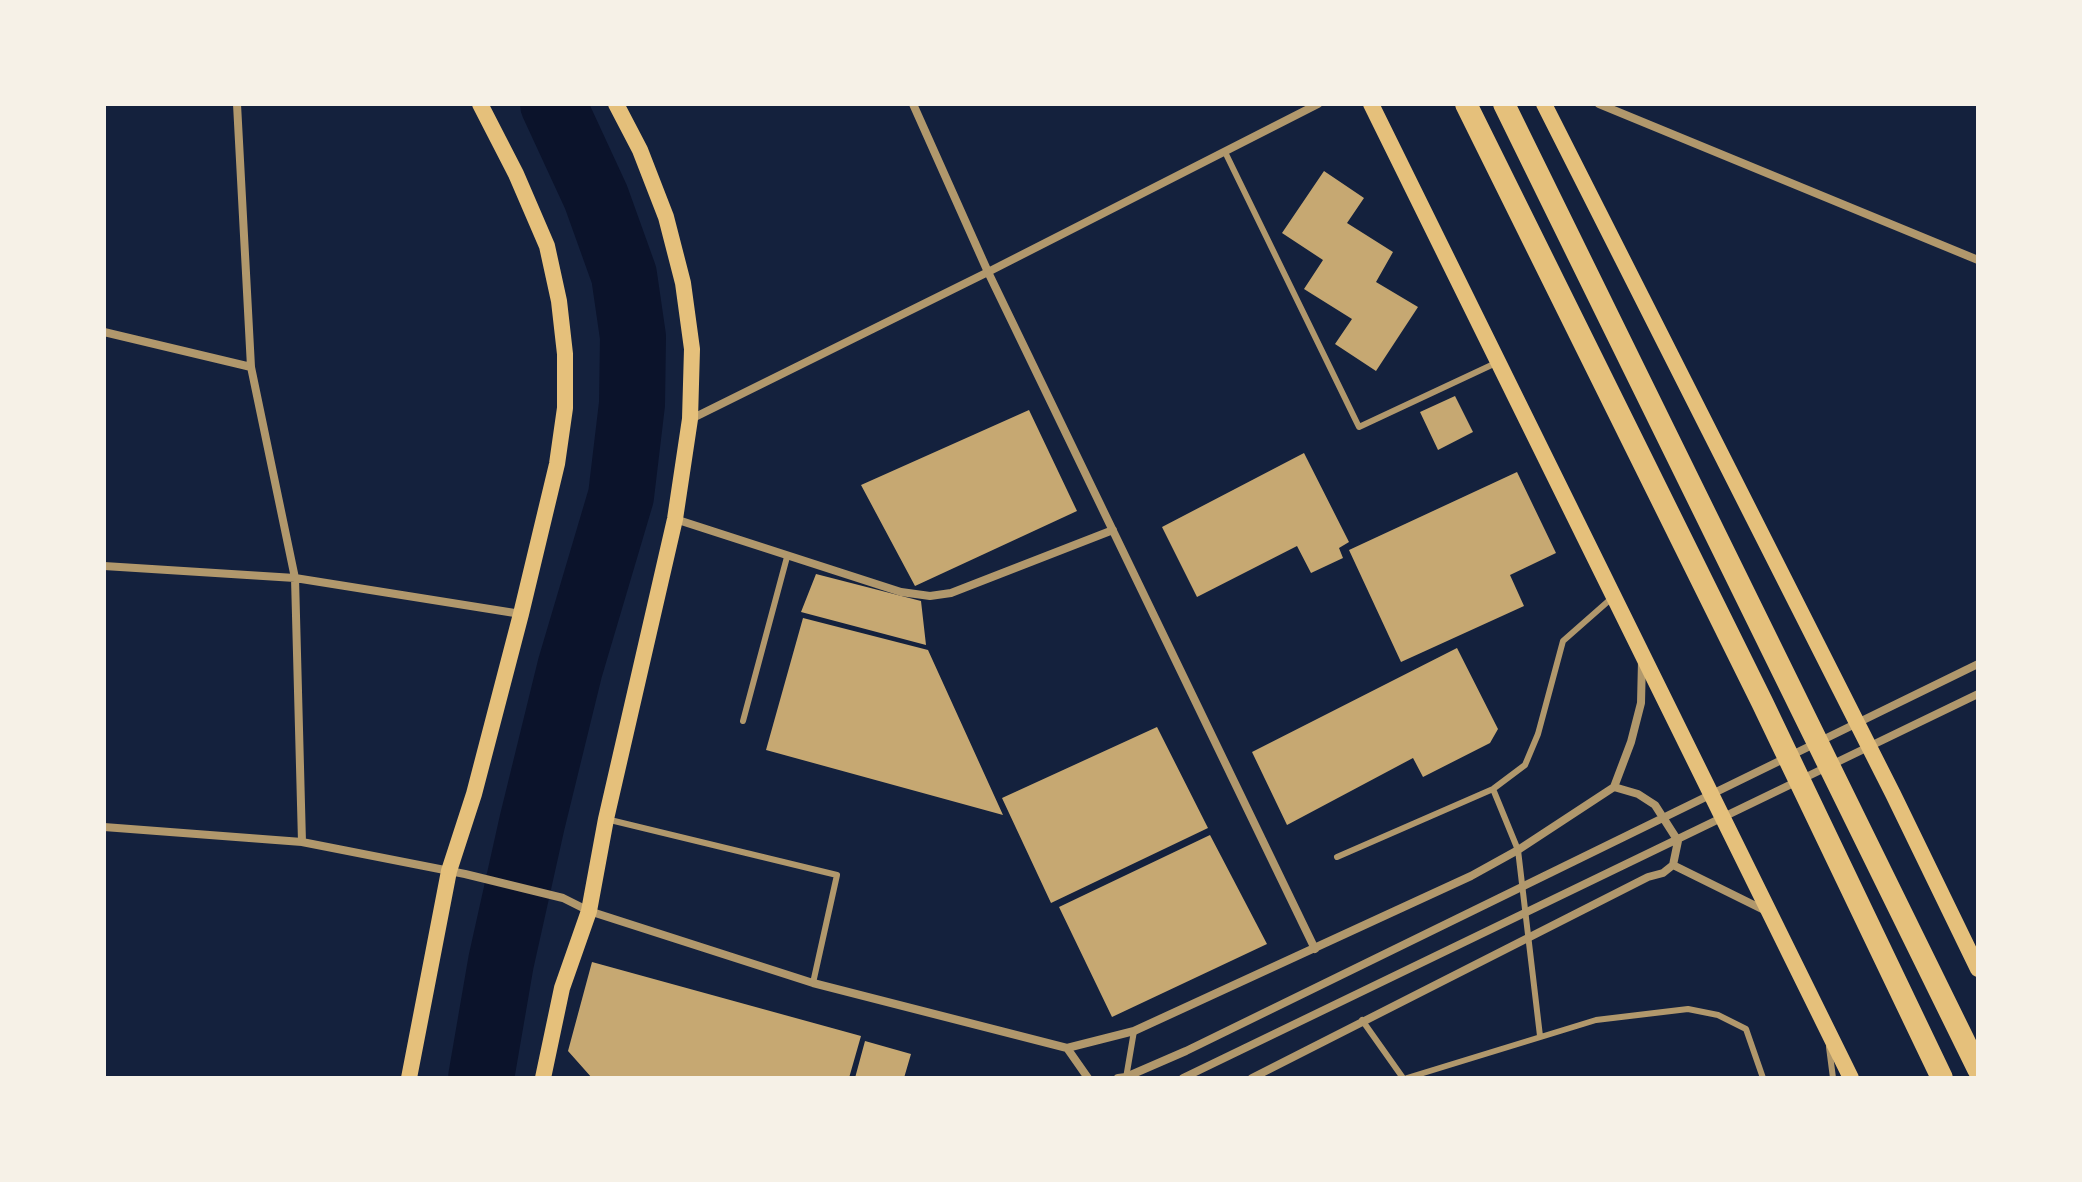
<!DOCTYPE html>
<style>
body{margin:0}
#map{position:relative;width:2082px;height:1182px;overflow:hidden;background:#14213d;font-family:"DejaVu Sans",sans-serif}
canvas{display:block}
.frame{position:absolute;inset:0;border:106px solid #f6f1e7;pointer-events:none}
</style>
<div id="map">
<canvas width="2082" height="1182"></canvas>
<div class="frame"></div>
</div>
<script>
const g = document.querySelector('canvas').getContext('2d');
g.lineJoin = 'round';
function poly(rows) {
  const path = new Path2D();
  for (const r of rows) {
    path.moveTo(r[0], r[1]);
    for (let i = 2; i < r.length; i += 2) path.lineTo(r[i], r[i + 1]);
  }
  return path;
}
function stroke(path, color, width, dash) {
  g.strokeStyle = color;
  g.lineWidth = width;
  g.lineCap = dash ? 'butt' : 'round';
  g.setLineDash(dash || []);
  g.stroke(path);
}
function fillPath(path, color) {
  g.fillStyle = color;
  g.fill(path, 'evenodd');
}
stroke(poly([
 [481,1078,501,962,532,823,570,668,621,496,632,404,633,337,624,275,596,197,553,104]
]), '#0b132b', 66);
fillPath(poly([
 [1324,171,1364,198,1347,223,1393,252,1376,282,1418,307,1376,371,1335,344,1352,319,1304,289,1323,260,1282,233],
 [1455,396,1473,432,1438,450,1420,412],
 [1029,410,1077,511,915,586,861,485],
 [1304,453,1349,542,1339,548,1343,558,1311,573,1297,546,1197,597,1162,527],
 [1517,472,1556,553,1510,575,1524,606,1401,662,1349,550],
 [816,574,921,601,926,645,801,612],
 [803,618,928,650,1003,815,766,750],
 [1457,648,1498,729,1490,743,1423,777,1413,758,1287,825,1252,752],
 [1157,727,1208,828,1051,903,1002,798],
 [1210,835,1267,944,1112,1017,1059,907],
 [592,962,861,1036,849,1078,592,1078,568,1051],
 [865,1041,911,1054,904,1078,855,1078]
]), '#c6a872');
stroke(poly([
 [1225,152,1359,427,1498,362],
 [743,721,787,557],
 [1493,789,1518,850,1540,1036],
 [606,819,837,875,813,983],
 [1337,857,1493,789,1525,765,1538,734,1563,641,1613,597],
 [1362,1020,1403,1078],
 [1829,1047,1833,1078],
 [1126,1078,1134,1031],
 [1407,1078,1596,1020,1688,1009,1718,1015,1746,1029,1763,1078]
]), '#b1986c', 6);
stroke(poly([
 [237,104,251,367,295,578,302,842],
 [913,104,988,272,1315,949],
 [1599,104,1978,260],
 [104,332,251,367],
 [691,419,988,272,1318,104],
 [675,519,901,592,930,596,951,593,1113,530],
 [104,566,295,578,521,614],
 [1614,787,1638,794,1655,805,1678,841,1673,865],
 [104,827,302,842,465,874,563,898,589,911,813,983,1067,1048,1134,1031,1471,876,1518,850,1614,787,1631,742,1641,703,1642,661],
 [1067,1048,1088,1078],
 [1118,1078,1126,1077,1186,1051,1978,664],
 [1183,1078,1978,694],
 [1252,1078,1648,877,1663,873,1673,865,1764,910]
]), '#b1986c', 8);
stroke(poly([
 [1371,104,1851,1078],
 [1544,104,1893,794,1978,969],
 [409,1078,449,871,474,794,521,614,557,464,565,408,565,354,559,301,547,246,516,174,480,104],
 [543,1078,562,988,589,911,606,819,675,519,690,419,692,349,683,283,666,217,640,150,616,104]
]), '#e5c07b', 16);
stroke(poly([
 [1466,104,1762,702,1942,1078],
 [1504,104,1978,1069]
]), '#e5c07b', 22);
</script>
